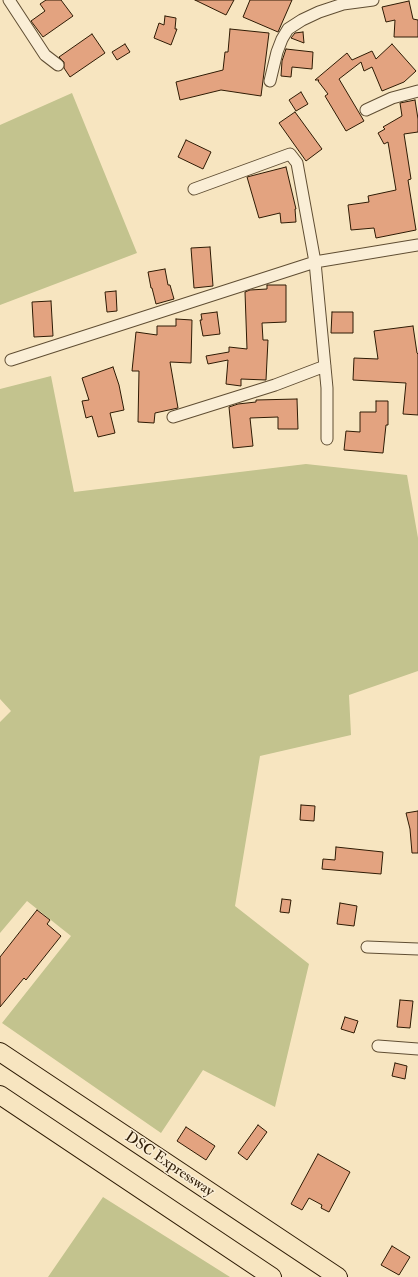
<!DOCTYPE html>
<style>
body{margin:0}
canvas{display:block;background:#f7e5c0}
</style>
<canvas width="418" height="1277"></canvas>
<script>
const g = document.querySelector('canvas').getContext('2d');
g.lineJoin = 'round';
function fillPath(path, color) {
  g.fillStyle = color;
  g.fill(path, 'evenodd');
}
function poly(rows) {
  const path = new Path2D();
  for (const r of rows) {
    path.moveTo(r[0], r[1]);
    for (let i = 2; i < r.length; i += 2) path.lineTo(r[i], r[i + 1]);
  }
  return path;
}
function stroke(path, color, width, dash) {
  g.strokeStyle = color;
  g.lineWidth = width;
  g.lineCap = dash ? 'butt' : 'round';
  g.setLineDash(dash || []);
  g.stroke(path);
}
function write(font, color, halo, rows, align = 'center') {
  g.font = font + ' "IM FELL Double Pica",serif';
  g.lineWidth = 3;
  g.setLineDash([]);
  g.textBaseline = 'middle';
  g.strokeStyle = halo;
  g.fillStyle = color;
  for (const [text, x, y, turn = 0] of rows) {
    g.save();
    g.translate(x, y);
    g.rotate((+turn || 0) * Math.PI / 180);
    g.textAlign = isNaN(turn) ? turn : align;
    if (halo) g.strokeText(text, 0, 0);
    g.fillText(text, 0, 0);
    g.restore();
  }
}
fillPath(poly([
 [72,93,137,253,0,305,0,125],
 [51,376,74,492,306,464,407,475,418,538,418,671,349,695,351,735,260,756,235,906,309,964,275,1107,203,1070,161,1133,2,1023,71,936,27,901,0,933,0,722,11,711,0,699,0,389],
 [103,1197,230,1277,48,1277]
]), '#c3c38e');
const building = poly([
 [46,0,61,0,73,16,43,37,31,21,45,11,40,4,46,0],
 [195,0,234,0,226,15,195,0],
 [250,0,292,0,278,32,243,17,250,0],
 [409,1,413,19,418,20,418,37,394,37,395,20,386,22,382,7,409,1],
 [165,16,176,18,175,29,177,29,171,45,154,38,159,23,164,25,165,16],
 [230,29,269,33,261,96,221,90,180,100,176,82,223,70,225,52,228,52,230,29],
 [303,32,304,43,291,38,295,33,303,32],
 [92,34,105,53,70,77,64,68,64,62,59,57,92,34],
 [125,44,130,52,117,60,112,52,125,44],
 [392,44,416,71,404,82,382,91,372,67,364,71,361,62,339,79,364,121,346,131,325,96,328,94,318,81,319,80,315,80,347,53,352,60,372,51,376,59,392,44],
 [286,49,313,52,312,69,292,67,291,77,281,76,282,61,286,49],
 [301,92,308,104,296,111,289,100,301,92],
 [415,100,418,119,418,132,404,134,411,179,408,180,416,230,376,238,374,228,351,230,348,205,369,202,368,196,396,190,388,142,384,144,378,133,385,129,383,127,402,116,400,103,415,100],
 [295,112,322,149,306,161,279,123,295,112],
 [186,140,211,152,203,169,178,157,186,140],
 [286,167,296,209,295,209,296,222,281,223,280,213,259,218,247,177,286,167],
 [210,247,213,286,194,288,191,248,210,247],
 [165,269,168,285,170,285,174,299,156,304,152,288,151,288,148,272,165,269],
 [267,285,286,285,286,322,262,323,263,340,268,340,266,380,241,379,241,386,226,384,228,360,208,364,206,356,229,352,229,347,247,349,245,292,250,290,267,289,267,285],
 [116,291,117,311,107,312,105,292,116,291],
 [51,301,53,336,34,337,32,302,51,301],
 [217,312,220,334,203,336,200,320,202,320,201,314,217,312],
 [332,312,353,312,353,333,331,333,332,312],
 [176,319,192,320,191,363,170,362,178,408,155,413,154,423,138,422,139,371,132,371,136,332,157,335,157,326,176,326,176,319],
 [413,326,417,353,418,354,418,415,403,414,406,383,353,380,354,358,378,359,374,331,413,326],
 [113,367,119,385,124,410,110,413,115,433,98,437,92,416,86,418,82,401,89,400,82,378,113,367],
 [297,399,298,429,278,429,278,417,250,418,253,446,233,448,229,407,238,404,256,402,256,400,297,399],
 [376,401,388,401,388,425,386,425,383,453,344,450,346,431,360,432,360,412,376,412,376,401],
 [301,805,315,806,314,821,300,820,301,805],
 [418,811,418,853,412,853,410,829,406,813,418,811],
 [336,847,383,852,381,874,322,869,323,859,335,860,336,847],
 [282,899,291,900,289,913,280,912,282,899],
 [340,903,357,906,354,926,337,924,340,903],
 [37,910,50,920,47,924,61,936,26,980,24,978,0,1007,0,957,37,910],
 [400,1000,413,1001,410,1028,397,1027,400,1000],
 [345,1017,358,1021,354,1033,341,1029,345,1017],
 [395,1063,407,1066,405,1079,392,1076,395,1063],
 [258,1125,267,1132,247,1160,238,1153,258,1125],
 [186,1127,215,1146,206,1160,177,1141,186,1127],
 [318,1154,350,1172,329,1212,321,1208,322,1205,309,1198,302,1210,291,1204,318,1154],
 [392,1246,410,1257,399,1275,381,1265,392,1246]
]);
fillPath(building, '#e3a380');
stroke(building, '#2e1b04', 1);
const street = poly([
 [9,0,45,55,58,65],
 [270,81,277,52,282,39,288,29,302,20,319,12,343,4,373,0],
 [366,110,392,98,418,91],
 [194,189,290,154,297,163,315,262,327,388,327,439],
 [11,360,315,262,418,245],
 [173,417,275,385,325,366],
 [367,947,418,949],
 [378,1046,418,1049]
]);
const primary = poly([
 [0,1052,338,1277],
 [0,1095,272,1277]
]);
stroke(street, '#604e33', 13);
stroke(primary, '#2e1b04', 20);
stroke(street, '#faeed6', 11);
stroke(primary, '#f7e5c0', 18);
write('15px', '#2e1b04', '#faeed6', [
 ["DSC Expressway",169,1165,34]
]);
</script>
